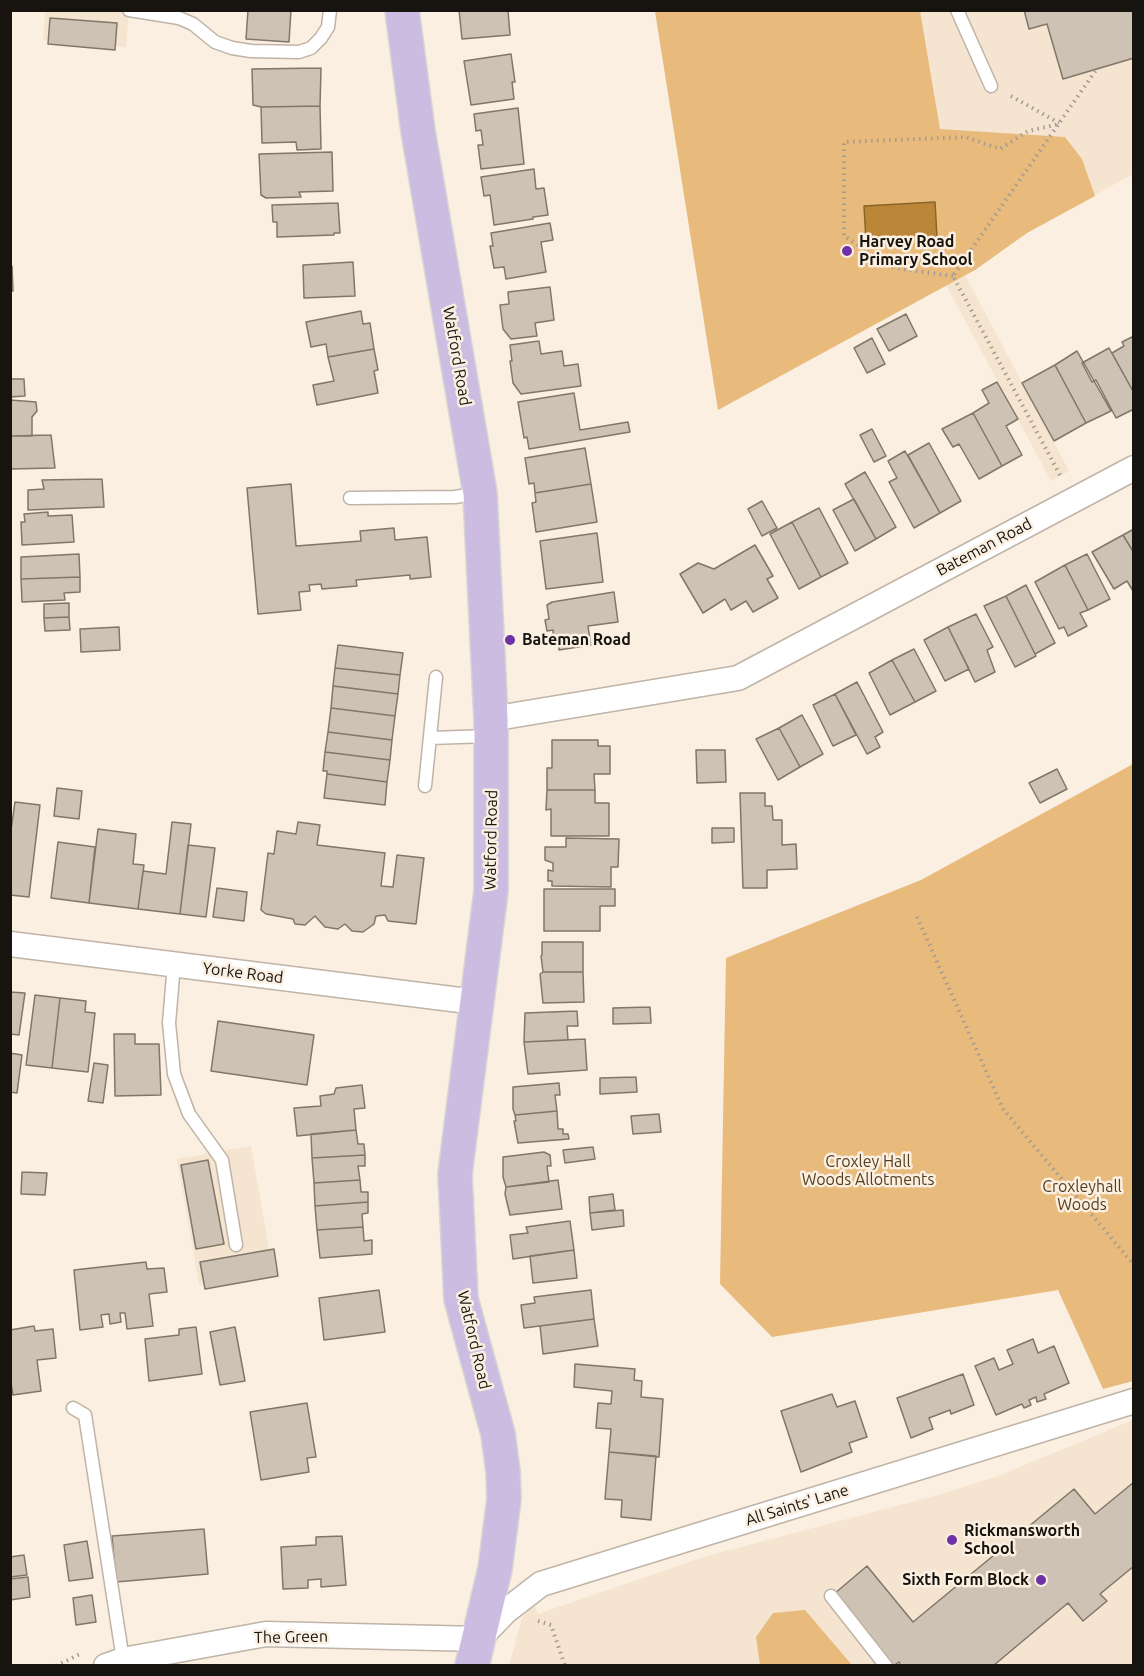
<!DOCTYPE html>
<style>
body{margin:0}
#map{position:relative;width:1144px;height:1676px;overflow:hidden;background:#fbefe1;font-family:Ubuntu,sans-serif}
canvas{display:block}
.frame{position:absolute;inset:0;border:12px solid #17130e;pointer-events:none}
</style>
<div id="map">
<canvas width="1144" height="1676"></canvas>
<div class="frame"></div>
</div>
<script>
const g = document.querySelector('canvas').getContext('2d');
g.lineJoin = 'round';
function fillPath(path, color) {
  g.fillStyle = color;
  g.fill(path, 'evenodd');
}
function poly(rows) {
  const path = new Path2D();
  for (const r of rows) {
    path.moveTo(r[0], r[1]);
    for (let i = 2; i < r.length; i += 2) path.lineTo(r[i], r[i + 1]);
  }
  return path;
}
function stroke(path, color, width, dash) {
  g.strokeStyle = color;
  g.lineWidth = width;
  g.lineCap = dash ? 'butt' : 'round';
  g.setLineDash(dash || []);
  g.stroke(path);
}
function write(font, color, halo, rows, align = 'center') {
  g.font = font + ' Ubuntu,sans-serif';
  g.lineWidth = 5;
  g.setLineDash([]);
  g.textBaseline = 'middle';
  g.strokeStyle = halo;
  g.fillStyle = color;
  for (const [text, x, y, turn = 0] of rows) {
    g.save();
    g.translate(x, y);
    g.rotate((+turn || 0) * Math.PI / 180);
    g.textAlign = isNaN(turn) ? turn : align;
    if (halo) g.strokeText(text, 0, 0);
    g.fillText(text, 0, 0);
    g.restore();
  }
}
fillPath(poly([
 [45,11,129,11,126,47,43,40],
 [655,11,1133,11,1133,174,1027,233,965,275,1069,471,1051,481,946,285,718,410],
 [251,1146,273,1272,199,1285,177,1159],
 [1133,1420,1133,1665,509,1666,522,1618,532,1607,535,1606,538,1614,707,1556,938,1495,998,1476]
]), '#f5e4d0');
fillPath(poly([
 [655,11,920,11,940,129,1065,137,1082,159,1095,196,1027,233,975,270,718,410],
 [1133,764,1133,1381,1103,1389,1058,1290,772,1337,720,1284,726,958,921,880],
 [805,1610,852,1665,760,1665,756,1637,773,1613]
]), '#e8ba7c');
const water = poly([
 [935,202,937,237,866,241,864,206,935,202]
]);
fillPath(water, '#bb8638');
stroke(water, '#8a642b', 1.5);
const building = poly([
 [248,10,291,10,289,42,246,39,248,10],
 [459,10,508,10,510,35,462,39,459,10],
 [1024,10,1134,10,1134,58,1063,79,1047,24,1029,29,1024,10],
 [50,18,117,23,115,50,48,44,50,18],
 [511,54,515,82,512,82,514,99,471,105,464,61,511,54],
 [321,68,320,106,261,107,253,105,252,69,321,68],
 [320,106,321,149,297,150,296,142,262,143,261,107,320,106],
 [518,108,524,164,481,169,478,145,483,145,481,130,476,131,474,114,518,108],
 [332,152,333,191,299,192,301,197,266,198,261,195,259,154,332,152],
 [534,169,536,189,544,188,548,215,533,217,533,219,494,225,490,195,484,196,481,177,534,169],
 [338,203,340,233,334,233,334,235,277,237,277,222,273,222,272,205,338,203],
 [550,223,553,240,541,242,546,272,506,279,504,267,494,268,490,246,493,246,491,233,550,223],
 [353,262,355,296,304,298,303,265,353,262],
 [10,266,12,266,13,291,10,291,10,266],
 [550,287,554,320,535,323,537,336,511,339,503,329,500,305,509,304,508,292,550,287],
 [361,311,363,324,370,323,374,349,328,357,326,344,311,347,306,322,361,311],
 [906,314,917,336,889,351,877,329,906,314],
 [1134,336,1134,393,1112,353,1124,346,1122,342,1134,336],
 [872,338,885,364,867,373,854,348,872,338],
 [539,341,541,354,562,351,564,366,578,364,581,386,521,394,513,383,510,361,512,361,510,345,539,341],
 [1109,348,1134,393,1134,409,1116,418,1096,380,1092,382,1082,363,1109,348],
 [374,349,378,370,374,371,378,393,317,405,313,385,334,381,328,357,374,349],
 [1077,351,1111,411,1086,423,1055,365,1077,351],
 [1055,365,1086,423,1054,441,1022,383,1055,365],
 [10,379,24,379,25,396,10,397,10,379],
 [997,382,1018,419,1006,426,1022,455,1002,466,973,413,989,403,982,390,997,382],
 [574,393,580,430,628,422,630,432,529,449,527,437,524,438,518,402,574,393],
 [10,400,36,402,37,411,32,417,32,436,10,436,10,400],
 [973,413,1002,466,979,479,959,444,953,447,942,429,973,413],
 [872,429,886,456,874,462,860,435,872,429],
 [51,435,55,468,10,469,10,436,51,435],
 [929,443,961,501,940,513,908,455,929,443],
 [585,448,591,484,535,493,534,483,529,484,525,458,585,448],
 [905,451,940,513,914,528,889,482,897,478,888,461,905,451],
 [865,472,896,527,876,539,845,484,865,472],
 [102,479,104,507,28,510,28,490,44,489,42,480,102,479],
 [291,484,296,546,361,541,360,531,394,528,395,540,427,537,431,577,410,579,410,575,356,580,357,586,322,589,321,584,309,585,310,591,299,592,301,610,258,614,247,488,291,484],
 [591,484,597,522,536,532,532,503,536,502,535,493,591,484],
 [854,499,876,539,855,551,833,510,854,499],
 [762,501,777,528,762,536,748,509,762,501],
 [819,508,848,563,821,577,792,522,819,508],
 [48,512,48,516,72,515,74,542,22,545,21,522,25,522,24,514,48,512],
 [792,522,821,577,799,589,770,534,792,522],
 [1134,529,1134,553,1123,535,1134,529],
 [597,533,603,582,546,589,540,541,597,533],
 [1123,535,1134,553,1133,591,1127,581,1114,589,1092,552,1123,535],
 [755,545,773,576,767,579,778,598,753,612,746,601,731,610,725,599,703,613,680,574,698,563,714,569,755,545],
 [79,554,80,577,21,579,21,557,79,554],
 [1087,554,1110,599,1088,610,1065,565,1087,554],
 [1065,565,1088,610,1080,613,1087,626,1068,636,1064,627,1059,629,1035,582,1065,565],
 [80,577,80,592,64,593,65,600,22,602,21,579,80,577],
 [1026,585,1055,643,1035,654,1006,596,1026,585],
 [614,592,618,622,588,626,591,645,559,650,559,645,554,646,553,630,547,631,545,620,549,619,547,605,552,602,614,592],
 [1006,596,1036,656,1015,667,984,606,1006,596],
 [69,603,69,617,44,618,44,604,69,603],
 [976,614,993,647,987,650,995,672,975,682,948,627,976,614],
 [69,617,70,630,45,631,44,618,69,617],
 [119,627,120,650,81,652,80,629,119,627],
 [948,627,969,669,945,681,924,640,948,627],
 [338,645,403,653,400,675,335,668,338,645],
 [914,649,936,691,915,702,892,660,914,649],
 [892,660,915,702,890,715,869,673,892,660],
 [335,668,400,675,398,694,333,686,335,668],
 [857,682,883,732,875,737,880,747,867,754,835,694,857,682],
 [333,686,398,694,395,716,331,708,333,686],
 [835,694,856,735,833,746,813,705,835,694],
 [331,708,395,716,392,740,328,732,331,708],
 [802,715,823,754,800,767,779,728,802,715],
 [779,728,800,767,778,780,756,739,779,728],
 [328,732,392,740,390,760,325,752,328,732],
 [552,740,598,740,598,746,610,746,610,774,594,774,595,790,547,790,547,768,552,768,552,740],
 [696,750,725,750,726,782,697,783,696,750],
 [325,752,390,760,387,782,327,774,327,771,323,771,325,752],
 [1057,769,1067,789,1040,803,1029,783,1057,769],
 [327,774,387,782,385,805,324,798,327,774],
 [57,788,82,791,79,819,54,816,57,788],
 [547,790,595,790,595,803,609,803,609,836,551,836,551,809,546,810,547,790],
 [740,793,765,793,765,806,772,806,773,820,782,820,782,845,796,844,797,869,767,870,767,888,743,888,740,793],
 [15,802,40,805,29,897,10,895,10,837,15,802],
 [172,822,191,824,180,914,138,909,143,871,166,874,172,822],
 [298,822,320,825,317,845,385,853,381,886,393,887,397,855,424,858,416,924,388,921,385,915,376,916,374,924,363,932,352,931,345,924,338,929,325,927,315,916,305,925,295,924,293,919,266,914,261,910,268,853,274,854,277,831,296,834,298,822],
 [712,828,734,828,734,842,712,843,712,828],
 [98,829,136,834,133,864,144,865,138,909,89,903,98,829],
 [566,838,619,839,618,867,611,867,611,887,552,886,552,881,548,881,548,870,553,871,553,863,545,860,545,847,566,847,566,838],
 [58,842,95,847,89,903,51,898,58,842],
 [188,845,215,848,206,917,180,914,188,845],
 [217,888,247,892,244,921,213,917,217,888],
 [544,889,615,889,615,906,600,906,600,931,544,931,544,889],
 [542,942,583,942,583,972,543,972,541,956,542,955,542,942],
 [543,972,583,972,584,1002,543,1003,540,974,543,972],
 [10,992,25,993,19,1035,10,1034,10,992],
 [35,995,60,998,52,1068,26,1065,35,995],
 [60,998,86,1001,85,1012,95,1013,88,1072,52,1068,60,998],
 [650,1007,651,1023,613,1024,613,1008,650,1007],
 [577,1011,578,1026,567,1026,568,1040,524,1042,525,1013,577,1011],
 [218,1021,314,1035,307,1085,211,1071,218,1021],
 [114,1034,135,1034,135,1044,159,1044,161,1095,115,1096,114,1034],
 [585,1039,587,1070,528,1074,524,1042,585,1039],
 [10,1053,22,1055,17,1093,10,1092,10,1053],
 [94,1063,108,1065,103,1103,88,1101,94,1063],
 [636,1077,637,1092,600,1094,600,1078,636,1077],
 [559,1083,560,1095,555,1095,557,1111,515,1115,513,1109,513,1087,559,1083],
 [362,1085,365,1108,354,1109,356,1130,297,1136,294,1108,321,1106,320,1096,334,1094,336,1088,362,1085],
 [557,1111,558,1129,563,1129,563,1134,568,1134,569,1139,518,1143,514,1121,516,1121,515,1115,557,1111],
 [659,1114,661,1132,633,1134,631,1116,659,1114],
 [356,1130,358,1144,364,1144,365,1155,312,1158,311,1134,356,1130],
 [593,1147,595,1159,565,1163,563,1150,593,1147],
 [544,1152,550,1155,551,1166,547,1166,549,1182,506,1187,503,1177,503,1157,544,1152],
 [365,1155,365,1166,358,1166,360,1180,314,1183,312,1158,365,1155],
 [208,1160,224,1244,196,1249,181,1165,208,1160],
 [22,1172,47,1173,45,1195,21,1194,22,1172],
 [360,1180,361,1192,368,1192,368,1202,315,1206,314,1183,360,1180],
 [558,1180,562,1209,510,1215,505,1194,506,1187,558,1180],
 [613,1194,615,1210,590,1213,589,1197,613,1194],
 [368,1202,368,1213,362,1214,363,1227,317,1230,315,1206,368,1202],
 [623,1210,624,1226,592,1230,590,1213,623,1210],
 [570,1221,574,1250,513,1259,510,1235,528,1233,526,1227,570,1221],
 [363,1227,364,1241,372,1240,372,1254,320,1258,317,1230,363,1227],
 [274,1249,278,1276,205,1289,200,1262,274,1249],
 [574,1250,577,1278,533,1283,530,1256,574,1250],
 [146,1262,147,1269,164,1268,167,1292,149,1294,153,1326,127,1329,125,1313,120,1313,121,1322,110,1324,109,1314,101,1315,103,1327,80,1330,74,1270,146,1262],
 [379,1290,385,1332,324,1340,319,1298,379,1290],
 [591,1290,594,1319,524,1328,521,1305,535,1303,534,1297,591,1290],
 [594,1319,598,1346,543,1354,540,1326,594,1319],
 [34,1326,35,1331,53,1329,56,1358,37,1360,41,1391,13,1395,10,1378,10,1330,34,1326],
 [196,1327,202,1374,149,1381,145,1339,179,1335,179,1329,196,1327],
 [235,1327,245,1381,220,1385,210,1332,235,1327],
 [1033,1339,1038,1353,1054,1346,1069,1383,1044,1394,1046,1399,1037,1402,1036,1397,1029,1400,1031,1405,1024,1408,1022,1404,996,1415,975,1366,994,1358,999,1370,1013,1364,1007,1350,1033,1339],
 [575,1364,635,1369,634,1380,642,1381,641,1397,663,1399,659,1457,609,1452,611,1429,596,1428,598,1403,611,1404,612,1391,574,1387,575,1364],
 [963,1374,974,1405,951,1414,950,1410,929,1418,933,1429,911,1438,897,1398,963,1374],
 [832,1394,837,1407,855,1401,867,1437,849,1443,852,1452,801,1472,781,1411,832,1394],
 [307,1403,316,1457,307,1458,309,1472,261,1480,250,1412,307,1403],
 [609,1452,656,1456,651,1520,621,1517,622,1500,605,1499,609,1452],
 [1134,1482,1134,1566,1100,1594,1107,1601,1083,1621,1068,1603,993,1666,901,1666,899,1662,893,1666,834,1594,867,1566,913,1622,1074,1489,1095,1514,1134,1482],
 [204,1529,208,1574,116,1582,112,1536,204,1529],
 [342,1536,346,1585,321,1587,321,1579,308,1580,308,1588,283,1589,281,1547,316,1545,316,1537,342,1536],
 [87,1541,93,1578,69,1581,64,1545,87,1541],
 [24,1555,27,1575,10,1577,10,1557,24,1555],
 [28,1577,30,1597,10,1600,10,1579,28,1577],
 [92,1595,96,1622,76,1625,73,1598,92,1595]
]);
fillPath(building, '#cdc2b4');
stroke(building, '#807669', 1.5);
const lane = poly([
 [129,10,179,18,193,24,215,42,232,48,251,51,299,52,311,48,321,38,328,27,330,10],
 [957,10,991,86],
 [350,498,455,497,479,493],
 [430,738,489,736],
 [425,786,436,677],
 [174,964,169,1023,174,1074,189,1114,222,1160,236,1245],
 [73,1408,85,1415,123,1660],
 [831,1596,886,1666]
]);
const street = poly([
 [491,719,738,678,1134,468],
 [10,944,476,1002],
 [106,1666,123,1660,266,1634,479,1639,506,1611,541,1584,1134,1401]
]);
const primary = poly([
 [402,10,418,131,480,493,491,719,491,891,455,1174,461,1299,498,1434,503,1471,504,1499,495,1569,472,1666]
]);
stroke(lane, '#bfb4a7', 15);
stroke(street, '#bfb4a7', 27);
stroke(primary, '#d5d5d4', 36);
stroke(poly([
 [1011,96,1059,123],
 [953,276,894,268,844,236,844,142,966,137,1000,149,1028,131,1059,124],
 [1060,475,953,276,1096,70],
 [917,917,1003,1109,1134,1265],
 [538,1621,551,1625,565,1666],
 [56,1666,80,1654]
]), '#a49b91', 4, [1.5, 4.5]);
stroke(lane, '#fff', 12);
stroke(street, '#fff', 24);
stroke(primary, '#cdbce1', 33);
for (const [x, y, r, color] of [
 [847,251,6,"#6f31a6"],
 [510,640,6,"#6f31a6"],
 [952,1540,6,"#6f31a6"],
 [1041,1580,6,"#6f31a6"]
]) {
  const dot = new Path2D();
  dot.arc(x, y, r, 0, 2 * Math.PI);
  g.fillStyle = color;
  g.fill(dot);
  stroke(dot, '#fbefe1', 2);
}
write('bold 16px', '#17130e', '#fbefe1', [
 ["Harvey Road",859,242],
 ["Primary School",859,260],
 ["Bateman Road",522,640],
 ["Rickmansworth",964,1531],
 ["School",964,1549],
 ["Sixth Form Block",1029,1580,"right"]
], 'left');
write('16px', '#17130e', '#fbefe1', [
 ["Watford Road",457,356,80],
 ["Bateman Road",984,547,-28],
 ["Watford Road",491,840,-89],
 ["Yorke Road",243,973,7],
 ["Watford Road",474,1340,77],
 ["All Saints' Lane",797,1505,-17],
 ["The Green",291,1637,-1]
]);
write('16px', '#553e1d', '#fbefe1', [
 ["Croxley Hall",868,1162],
 ["Woods Allotments",868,1180],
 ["Croxleyhall",1082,1187],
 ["Woods",1082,1205]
]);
</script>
